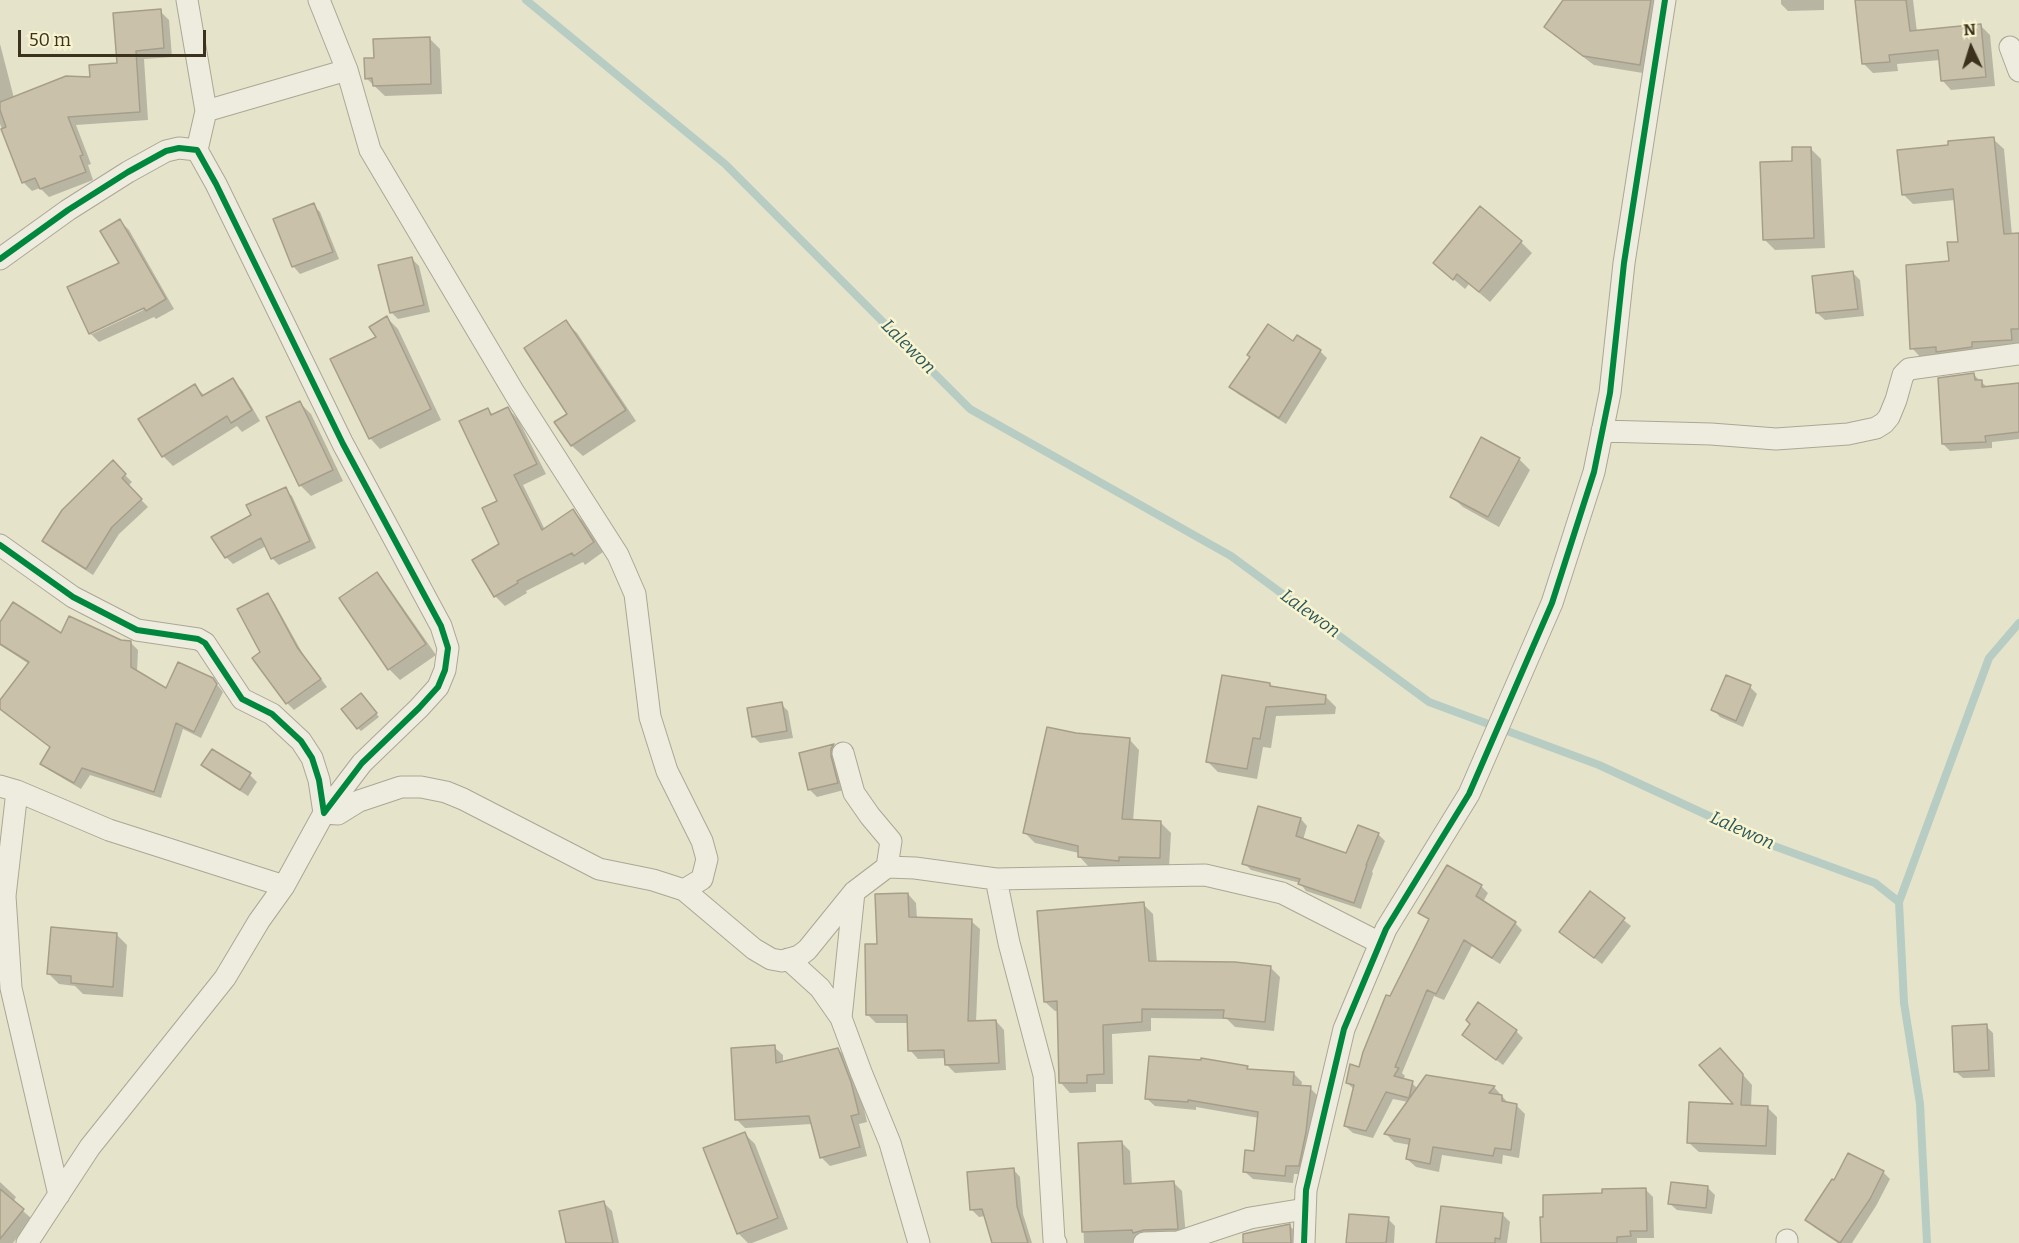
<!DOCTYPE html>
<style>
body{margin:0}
#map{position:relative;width:2019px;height:1243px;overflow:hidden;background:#e6e3cb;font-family:Bitter,serif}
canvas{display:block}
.north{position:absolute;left:1941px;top:18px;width:60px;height:60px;-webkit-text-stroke:4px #f9f4d0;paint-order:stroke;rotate:356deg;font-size:16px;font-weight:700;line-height:24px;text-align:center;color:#3b311c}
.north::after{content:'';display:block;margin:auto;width:21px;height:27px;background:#3b311c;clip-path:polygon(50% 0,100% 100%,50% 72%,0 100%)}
.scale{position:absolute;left:18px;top:30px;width:188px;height:27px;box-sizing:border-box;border:3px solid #3b311c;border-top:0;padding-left:8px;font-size:18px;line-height:21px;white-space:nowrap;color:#3b311c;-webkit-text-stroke:4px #f9f4d0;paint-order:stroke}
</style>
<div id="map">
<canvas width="2019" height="1243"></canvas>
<div class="north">N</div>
<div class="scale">50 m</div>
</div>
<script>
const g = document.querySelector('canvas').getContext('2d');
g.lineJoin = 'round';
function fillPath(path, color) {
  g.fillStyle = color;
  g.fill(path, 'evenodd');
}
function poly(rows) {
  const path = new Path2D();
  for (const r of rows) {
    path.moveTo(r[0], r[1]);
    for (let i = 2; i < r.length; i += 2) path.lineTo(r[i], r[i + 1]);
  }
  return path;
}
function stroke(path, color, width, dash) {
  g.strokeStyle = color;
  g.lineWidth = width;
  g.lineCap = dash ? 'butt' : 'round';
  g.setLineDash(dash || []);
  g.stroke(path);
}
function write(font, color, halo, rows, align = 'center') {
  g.font = font + ' Bitter,serif';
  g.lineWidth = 5;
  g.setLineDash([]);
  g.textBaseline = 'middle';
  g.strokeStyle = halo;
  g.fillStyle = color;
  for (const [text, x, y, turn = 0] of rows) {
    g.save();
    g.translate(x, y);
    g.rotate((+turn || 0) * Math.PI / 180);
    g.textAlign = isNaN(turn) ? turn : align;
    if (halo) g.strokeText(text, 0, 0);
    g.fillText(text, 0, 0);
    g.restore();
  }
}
fillPath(poly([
 [1565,0,1662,0,1649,74,1594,65,1555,36,1545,27],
 [1781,0,1824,0,1824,10,1788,11,1781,4],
 [1857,0,1913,0,1917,32,1981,26,1990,35,1995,86,1951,90,1942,80,1940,60,1897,64,1898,71,1873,73,1864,64],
 [160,11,169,20,172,57,144,59,148,120,76,125,91,164,88,165,93,180,49,197,40,188,32,191,24,183,0,124,0,44,14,98,92,78,118,65],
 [429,38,440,49,442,94,385,96,366,78,375,59],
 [1993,139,2004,149,2012,235,2019,235,2019,350,1922,359,1912,348,1960,243,1955,200,1913,204,1903,194,1950,147],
 [1810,148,1821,159,1825,248,1775,250,1764,239,1794,162],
 [313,205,320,212,339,259,300,274,293,266],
 [120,221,129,230,174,309,156,319,154,317,99,342,90,333,121,264],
 [151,304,152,306,92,334,92,331],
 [1521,242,1532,253,1490,302,1469,284,1465,289,1435,263],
 [412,259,419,266,430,312,398,319,391,312],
 [1853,273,1860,280,1864,316,1825,320,1817,313],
 [387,318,398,329,441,420,380,449,370,438,378,338],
 [566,322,577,333,636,421,583,456,572,446,556,423,569,414],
 [1298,337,1320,351,1327,358,1286,424,1238,394,1231,386,1294,343],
 [1974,375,1988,388,2019,384,2019,439,1992,442,1992,448,1950,451,1943,444],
 [232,380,242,390,260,421,242,432,237,426,173,466,163,456,195,386,205,396],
 [300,403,311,414,343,481,311,496,300,485,268,418],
 [488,409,494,416,508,409,518,419,546,474,523,485,545,530,573,511,583,521,603,552,585,565,583,562,526,591,527,593,505,606,495,596,501,544],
 [1519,459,1530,470,1499,527,1463,507,1452,497],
 [113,463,132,482,128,486,148,507,119,534,93,575,51,548,44,541],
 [285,489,292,496,316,548,279,565,272,558,266,546,233,564,226,557,252,515],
 [376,574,387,585,436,655,400,680,389,669],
 [267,595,274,602,304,656,327,687,294,710,287,703,262,653],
 [0,625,62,636,131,643,138,650,137,672,166,690,212,679,219,687,223,692,201,738,183,729,161,798,90,775,81,789,49,770,42,763,51,748,0,708,0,702,29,664,0,645],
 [1270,684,1273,688,1325,696,1336,707,1335,714,1276,716,1271,748,1263,747,1257,779,1218,772,1208,762],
 [1750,687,1757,694,1743,727,1720,717,1713,709],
 [364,698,379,717,361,731,358,728],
 [781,704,788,711,793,738,760,743,753,736],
 [1075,734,1129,739,1139,750,1133,821,1160,822,1171,833,1169,867,1129,870,1089,867,1079,856,1079,853,1035,843,1025,833],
 [833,746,840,752,844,790,817,797,810,790,801,754],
 [213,751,250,775,257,782,248,796,210,772,203,765],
 [1301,819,1307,826,1303,840,1347,855,1378,834,1385,841,1372,872,1373,873,1361,909,1306,891,1300,883,1251,870,1244,863],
 [1481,886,1488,893,1483,902,1515,923,1522,930,1500,964,1472,946,1444,1000,1434,996,1402,1073,1405,1076,1403,1080,1412,1083,1418,1089,1426,1077,1494,1087,1509,1104,1516,1105,1525,1114,1519,1158,1503,1155,1502,1164,1442,1155,1439,1172,1416,1167,1407,1159,1410,1145,1394,1142,1386,1134,1408,1102,1393,1099,1373,1138,1353,1133,1345,1126,1355,1090,1347,1083,1360,1068,1390,998,1430,921,1420,912],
 [908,894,916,903,917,919,971,921,980,929,976,1022,996,1021,1004,1030,1006,1070,955,1073,947,1065,946,1058,918,1059,910,1050,909,1023,876,1023,867,1014,879,946],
 [1591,894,1631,926,1602,964,1561,932],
 [1143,904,1153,914,1157,963,1270,967,1280,977,1274,1031,1235,1027,1227,1019,1151,1018,1151,1031,1112,1034,1113,1084,1096,1084,1096,1092,1070,1093,1061,1083,1058,1011,1055,1011,1045,1002],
 [116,934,127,945,123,997,83,994,75,986,59,984,48,973],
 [1472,1024,1516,1031,1523,1038,1503,1065,1464,1035],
 [1986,1026,1993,1033,1995,1077,1963,1078,1955,1071],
 [774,1047,783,1055,783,1063,838,1049,847,1058,860,1092,867,1122,859,1124,867,1156,830,1166,821,1157,812,1124,745,1128,737,1120],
 [1730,1060,1752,1085,1751,1106,1767,1107,1777,1117,1776,1155,1699,1152,1688,1142,1736,1106],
 [1247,1067,1251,1071,1294,1074,1302,1082,1301,1087,1310,1088,1318,1096,1307,1174,1294,1174,1293,1183,1253,1179,1244,1171,1256,1152,1259,1118,1196,1107,1196,1110,1155,1106,1146,1098],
 [744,1133,755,1144,788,1229,752,1243,748,1243,738,1233],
 [1121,1142,1130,1151,1132,1185,1173,1182,1182,1191,1186,1237,1136,1243,1084,1243,1080,1144],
 [1013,1169,1020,1177,1023,1214,1032,1243,994,1243,985,1216,979,1217,972,1210],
 [1883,1172,1890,1179,1876,1206,1852,1243,1838,1243,1814,1227,1807,1220],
 [0,1182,16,1197,13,1202,32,1219,13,1243,0,1243],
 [1708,1188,1715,1195,1712,1214,1677,1210,1669,1203],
 [1645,1189,1653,1197,1654,1238,1637,1238,1637,1243,1542,1243,1604,1195],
 [604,1203,612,1211,619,1243,567,1243],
 [1502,1214,1510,1222,1507,1243,1438,1243],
 [1388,1219,1395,1226,1394,1243,1348,1243],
 [1290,1226,1299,1235,1299,1243,1245,1243]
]), '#0003');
stroke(poly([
 [526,0,725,164,970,409,1231,556,1429,702,1599,765,1774,846,1875,883,1899,902],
 [1927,1243,1920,1104,1904,1003,1899,902,1989,658,2019,623]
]), '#b7cdc3', 8);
const building = poly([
 [1563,0,1651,0,1640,65,1583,56,1544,27,1563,0],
 [1855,0,1906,0,1910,31,1981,24,1986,77,1941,81,1938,50,1889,55,1890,62,1862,64,1855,0],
 [161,9,164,48,136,51,140,112,68,117,83,155,80,156,86,172,40,189,35,178,22,183,1,129,6,127,0,110,0,102,66,76,90,77,89,65,117,63,113,13,161,9],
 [430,37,431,84,373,86,372,78,365,79,364,58,374,58,373,39,430,37],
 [1994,137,2004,234,2019,233,2019,329,2011,329,2012,340,1972,342,1972,347,1936,352,1936,347,1910,349,1906,265,1949,261,1947,242,1958,242,1953,189,1902,195,1897,150,1948,145,1948,141,1994,137],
 [1792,147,1811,147,1814,238,1763,240,1760,162,1792,161,1792,147],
 [314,203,333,252,292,267,273,219,314,203],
 [1480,206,1522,241,1479,292,1457,274,1453,280,1433,263,1480,206],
 [120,219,166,299,146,311,144,308,89,334,67,287,119,263,100,231,120,219],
 [412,257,424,305,390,313,378,265,412,257],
 [1853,271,1858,309,1816,313,1812,276,1853,271],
 [387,316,431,409,369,439,330,359,376,337,369,327,387,316],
 [566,320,626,410,571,446,554,422,567,414,524,348,566,320],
 [1268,324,1293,341,1297,335,1321,350,1279,418,1229,387,1250,357,1247,355,1268,324],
 [1974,373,1975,380,1982,380,1982,387,2019,383,2019,432,1985,436,1986,442,1942,444,1938,378,1974,373],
 [233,378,252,410,231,423,227,416,162,457,138,419,195,384,202,396,233,378],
 [300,401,333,470,299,486,266,417,300,401],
 [508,407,537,464,514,475,542,530,573,509,594,542,574,556,572,553,517,581,518,583,494,597,472,560,499,544,482,508,497,501,459,421,488,408,491,415,508,407],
 [1481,437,1520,458,1488,517,1450,497,1481,437],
 [113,460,126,474,122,478,142,499,112,527,86,569,42,541,62,510,113,460],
 [286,487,310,541,271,559,261,538,225,558,211,537,251,515,246,505,286,487],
 [377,572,426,644,388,670,339,598,377,572],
 [268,593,297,647,321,679,286,704,252,658,260,652,237,609,268,593],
 [13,602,61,633,69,616,121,640,131,641,131,667,166,688,178,662,213,678,217,684,194,732,176,723,154,792,82,768,74,783,40,764,50,747,0,709,0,700,29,662,0,644,0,622,13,602],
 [1222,675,1270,683,1270,686,1326,695,1325,704,1266,707,1260,739,1253,738,1247,769,1206,762,1222,675],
 [1726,675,1751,685,1736,721,1711,710,1726,675],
 [361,693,377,713,357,729,341,709,361,693],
 [782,702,787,731,752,737,747,708,782,702],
 [1047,727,1076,733,1130,738,1122,819,1161,821,1160,858,1119,857,1119,861,1078,857,1078,846,1023,833,1047,727],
 [834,744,831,749,831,756,838,783,808,790,799,753,834,744],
 [212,749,251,773,240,790,201,765,212,749],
 [1258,806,1301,818,1296,836,1346,853,1358,825,1379,833,1366,865,1367,865,1354,903,1298,884,1300,879,1242,864,1258,806],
 [1447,865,1482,885,1476,896,1516,922,1492,958,1464,940,1436,994,1427,990,1395,1067,1399,1068,1394,1076,1413,1081,1409,1098,1386,1092,1366,1131,1344,1126,1354,1085,1346,1083,1350,1064,1359,1067,1363,1052,1386,995,1390,996,1429,919,1418,913,1447,865],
 [1590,891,1625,918,1594,958,1559,932,1590,891],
 [908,893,909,917,972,919,968,1021,996,1020,999,1063,945,1065,944,1050,908,1051,907,1015,866,1015,865,944,877,944,875,894,908,893],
 [1144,902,1149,961,1235,962,1271,966,1265,1022,1223,1018,1224,1010,1142,1009,1142,1022,1103,1025,1104,1074,1087,1075,1087,1083,1059,1083,1057,1001,1044,1002,1037,911,1144,902],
 [51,927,117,933,113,987,71,983,71,976,47,974,51,927],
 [1478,1002,1517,1030,1496,1060,1462,1035,1470,1024,1466,1020,1478,1002],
 [1987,1024,1989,1070,1954,1072,1952,1026,1987,1024],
 [775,1045,776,1063,838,1048,851,1082,859,1114,851,1116,860,1147,820,1158,809,1116,735,1120,731,1048,775,1045],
 [1720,1048,1743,1074,1741,1105,1768,1106,1766,1146,1687,1143,1689,1102,1733,1104,1699,1065,1720,1048],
 [1149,1056,1201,1060,1201,1058,1248,1066,1247,1069,1294,1072,1293,1085,1311,1086,1306,1132,1299,1166,1286,1166,1285,1176,1243,1172,1245,1150,1254,1151,1258,1112,1188,1100,1188,1102,1145,1099,1149,1056],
 [1426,1075,1495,1086,1489,1093,1502,1095,1502,1101,1517,1104,1511,1150,1495,1148,1493,1156,1433,1147,1430,1164,1406,1159,1410,1139,1384,1134,1426,1075],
 [745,1132,778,1218,737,1234,703,1148,745,1132],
 [1122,1141,1124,1184,1174,1181,1178,1229,1144,1230,1133,1233,1132,1230,1082,1232,1078,1143,1122,1141],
 [1848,1153,1884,1171,1870,1199,1840,1243,1805,1220,1832,1179,1834,1180,1848,1153],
 [1014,1168,1017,1206,1028,1243,992,1243,982,1209,970,1210,967,1172,1014,1168],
 [1671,1182,1708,1186,1706,1208,1668,1204,1671,1182],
 [1646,1188,1647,1231,1630,1231,1631,1236,1617,1237,1617,1243,1541,1243,1540,1217,1543,1217,1543,1195,1602,1193,1602,1189,1646,1188],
 [0,1189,24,1209,0,1239,0,1189],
 [604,1201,613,1243,566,1243,559,1211,604,1201],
 [1441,1206,1503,1213,1500,1239,1495,1238,1495,1243,1436,1243,1441,1206],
 [1349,1214,1389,1217,1386,1243,1346,1243,1349,1214],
 [1290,1224,1291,1243,1243,1243,1243,1234,1290,1224]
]);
fillPath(building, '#cac1ab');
stroke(building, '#a79e8a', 1.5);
const street = poly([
 [187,0,206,111,197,150],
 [319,0,347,70,370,150,515,394,618,555,635,594,650,717,667,771,702,841,707,859,702,879,684,890],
 [2010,47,2019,71],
 [206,111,347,70],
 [0,259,68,210,128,172,166,151,179,148,197,150,216,184,343,444,441,626,448,648,445,670,438,687,419,708,362,763,324,813,319,780,312,758,301,741,272,714,242,699,205,643,198,639,137,630,73,597,0,545],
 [1602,431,1711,434,1776,439,1848,434,1876,428,1884,423,1889,417,1896,400,1903,375,1909,369,2019,354],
 [843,753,854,793,870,816,891,841,887,867,915,868,996,879,1205,875,1282,893,1380,943],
 [0,786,17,791,5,896,11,988,59,1195],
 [17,791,109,830,284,886],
 [996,879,1009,943,1044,1075,1054,1240,1056,1243],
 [788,959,820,988,841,1018,861,1072,890,1143,919,1243],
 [841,1018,854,892],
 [27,1243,90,1147,225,978,259,921,284,886,324,813,338,814,359,801,401,787,421,787,446,792,463,799,599,869,653,880,684,890,754,949,771,959,782,961,799,956,807,950,854,892,887,867],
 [1144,1243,1178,1242,1250,1218,1305,1209],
 [1304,1243,1306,1190,1344,1029,1386,929,1469,794,1552,603,1594,472,1610,393,1624,263,1665,0],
 [1787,1243,1787,1240]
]);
stroke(street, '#aba795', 23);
stroke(street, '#eeecde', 21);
stroke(poly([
 [0,259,68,210,128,172,166,151,179,148,197,150,216,184,343,444,441,626,448,648,445,670,438,687,419,708,362,763,324,813,319,780,312,758,301,741,272,714,242,699,205,643,198,639,137,630,73,597,0,545],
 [1304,1243,1306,1190,1344,1029,1386,929,1469,794,1552,603,1594,472,1610,393,1624,263,1665,0]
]), '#00873e', 6);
write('italic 18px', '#29565c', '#f9f4d0', [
 ["Lalewon",908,347,45],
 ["Lalewon",1310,614,36],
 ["Lalewon",1742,831,24]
]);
</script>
